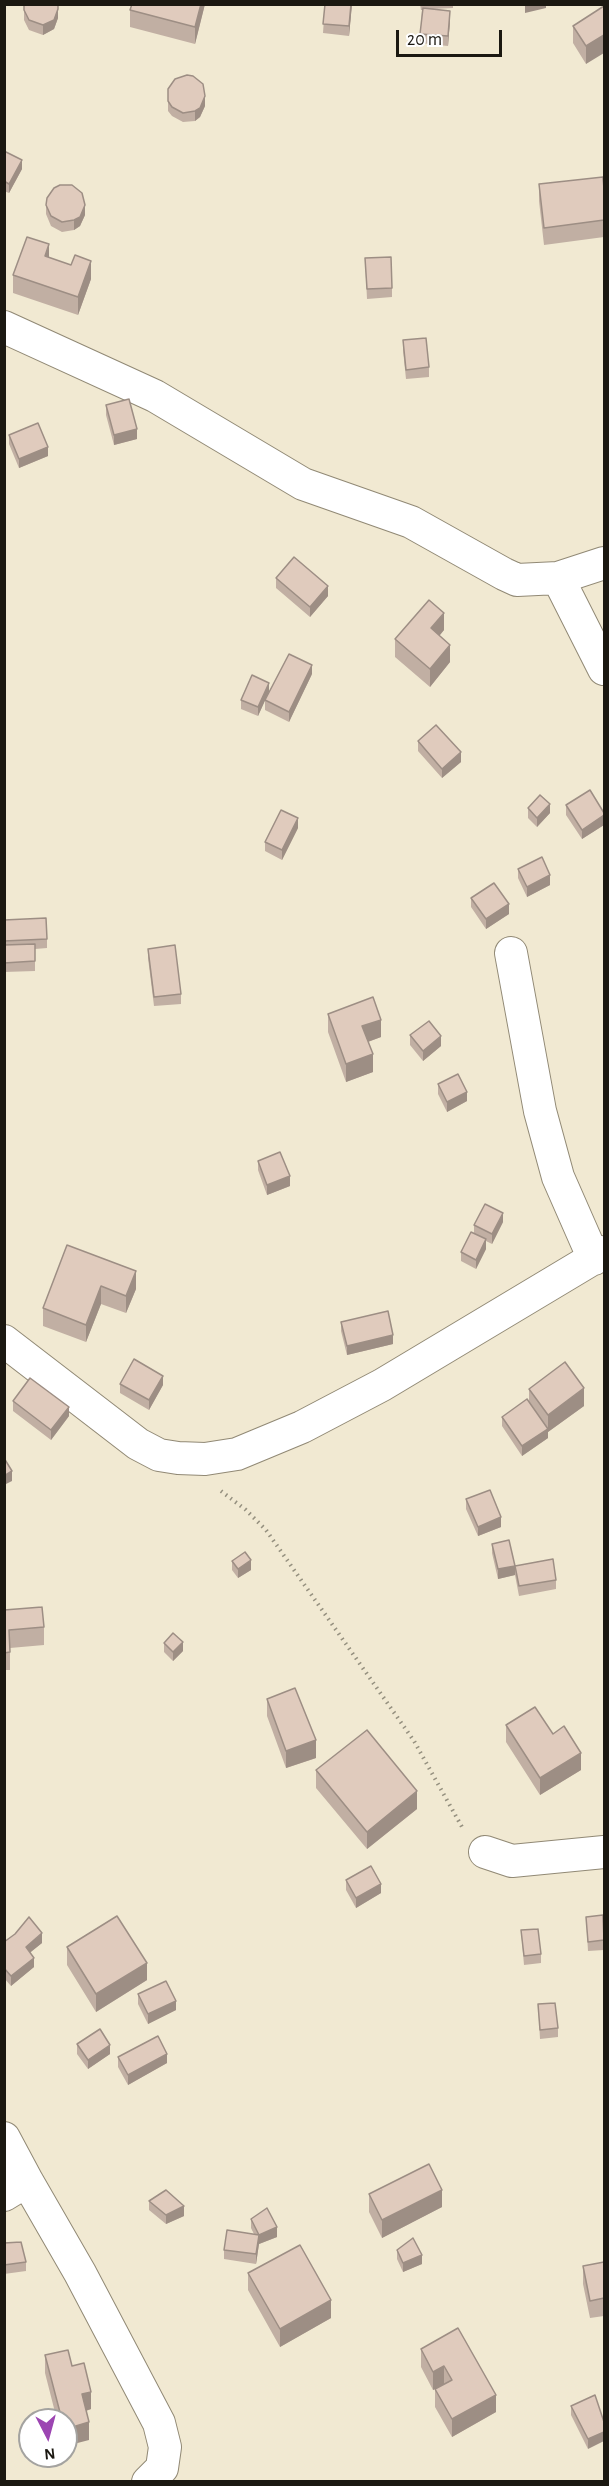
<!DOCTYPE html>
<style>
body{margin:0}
#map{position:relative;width:609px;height:2486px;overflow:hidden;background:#f1e9d2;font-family:"Alegreya Sans",sans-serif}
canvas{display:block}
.frame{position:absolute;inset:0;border:6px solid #1b1811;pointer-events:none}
.north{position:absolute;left:18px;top:2408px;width:60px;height:60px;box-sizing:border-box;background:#fff;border:2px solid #a4a3a0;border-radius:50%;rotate:174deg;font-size:16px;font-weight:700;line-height:24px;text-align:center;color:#1b1811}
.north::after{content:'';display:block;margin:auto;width:21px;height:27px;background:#9c45b2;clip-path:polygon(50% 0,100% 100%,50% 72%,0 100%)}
.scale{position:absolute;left:396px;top:30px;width:106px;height:27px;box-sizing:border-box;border:3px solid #1b1811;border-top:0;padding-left:8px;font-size:18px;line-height:21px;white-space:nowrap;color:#1b1811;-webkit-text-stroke:4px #fff;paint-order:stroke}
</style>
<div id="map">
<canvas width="609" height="2486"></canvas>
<div class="frame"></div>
<div class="north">N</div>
<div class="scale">20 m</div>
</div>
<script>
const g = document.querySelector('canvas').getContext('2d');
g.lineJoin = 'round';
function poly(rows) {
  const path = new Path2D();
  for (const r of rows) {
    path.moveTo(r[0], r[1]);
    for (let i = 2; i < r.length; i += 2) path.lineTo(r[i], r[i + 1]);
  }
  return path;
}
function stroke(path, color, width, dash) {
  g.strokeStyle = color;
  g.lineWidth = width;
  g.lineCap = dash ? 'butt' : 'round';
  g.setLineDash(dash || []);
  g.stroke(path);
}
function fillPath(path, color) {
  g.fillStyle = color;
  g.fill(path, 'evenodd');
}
const minor = poly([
 [4,327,155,396,303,484,411,522,504,574,517,580,558,578,604,669],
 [558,578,604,563],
 [511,953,540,1111,558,1177,594,1259],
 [4,1341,138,1444,159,1455,178,1458,205,1459,237,1454,302,1427,382,1385,604,1252],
 [485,1852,512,1861,604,1852],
 [4,2138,27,2181,4,2195],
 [27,2181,80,2273,159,2423,165,2447,162,2468,148,2482]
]);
stroke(minor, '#918975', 34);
stroke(poly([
 [221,1491,246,1510,266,1530,414,1741,462,1827]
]), '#95907f', 4, [1.5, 4.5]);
stroke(minor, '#fff', 32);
fillPath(poly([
 [132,4,205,4,195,44,130,27,130,10],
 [325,4,352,4,349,36,323,33],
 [420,4,453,4,453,8,432,9,450,20,448,46,420,43,422,10,421,10],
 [604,6,586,64,573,43,573,26],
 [24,10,58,18,54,29,43,35,29,30,24,20],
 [168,89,205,106,200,117,195,121,183,122,172,116,168,111],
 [4,151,22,169,9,193,4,191],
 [539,184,604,189,604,237,544,245,539,201],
 [46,205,85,215,80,226,74,230,62,232,51,226,46,214],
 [49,258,91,279,78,315,13,293,13,275],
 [365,258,392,288,392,297,367,299],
 [403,340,429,367,429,377,406,379,403,350],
 [106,405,137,439,114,445,106,415],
 [9,435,48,456,19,468,9,444],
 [276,578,328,596,310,617,276,588],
 [444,630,439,636,450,662,430,687,395,657,395,639],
 [312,674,289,722,265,710,265,700,258,716,241,709,241,700,269,692,266,699],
 [418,741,461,762,442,778,418,751],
 [566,805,604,813,604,825,582,839,566,815],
 [528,808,550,813,537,827,528,818],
 [298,828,282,860,265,851,265,842],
 [518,869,550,885,527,897,518,878],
 [604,881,604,893,603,891,603,882],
 [471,898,509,914,486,929,471,907],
 [4,920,47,939,47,948,35,949,35,971,4,972],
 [148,949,181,994,181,1004,154,1006,148,958],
 [328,1014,381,1037,368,1042,373,1072,346,1082,328,1032],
 [410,1035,441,1046,423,1061,410,1045],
 [438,1084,467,1101,447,1112,438,1094],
 [258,1161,290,1186,267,1195,258,1170],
 [503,1222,492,1244,486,1241,486,1249,476,1269,461,1261,461,1252,474,1233,474,1225],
 [67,1245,136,1289,126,1313,101,1304,86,1342,43,1326,43,1308],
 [341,1322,393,1344,347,1355,341,1331],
 [120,1384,163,1385,149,1410,120,1393],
 [529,1389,584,1406,548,1432,548,1438,522,1456,502,1426,502,1417,529,1402],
 [13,1401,69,1416,51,1440,13,1411],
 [466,1499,501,1527,478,1536,466,1509],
 [492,1544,515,1566,556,1580,556,1589,519,1596,515,1575,498,1579,492,1553],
 [232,1561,251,1570,238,1578,232,1570],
 [4,1610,44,1627,44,1645,10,1648,10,1670,4,1670],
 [164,1643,183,1651,173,1661,164,1652],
 [267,1699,316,1758,286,1768,267,1716],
 [506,1725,553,1734,581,1770,540,1795,506,1742],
 [316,1770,417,1809,367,1849,316,1788],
 [346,1880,381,1893,356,1908,346,1890],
 [586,1917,604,1928,604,1950,588,1951],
 [521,1930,541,1954,541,1963,524,1965],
 [4,1942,42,1943,30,1952,34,1967,11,1986,4,1978],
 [67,1947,147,1980,96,2012,67,1965],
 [138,1994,176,2010,148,2024,138,2004],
 [538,2004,558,2028,558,2037,540,2039],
 [604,2025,604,2049,603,2043,603,2026],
 [77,2044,110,2054,88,2069,77,2054],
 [118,2057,167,2063,128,2085,118,2067],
 [369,2194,442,2207,382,2238,369,2212],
 [149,2201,184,2216,166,2224,149,2210],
 [251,2219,277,2237,259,2244,256,2264,224,2259,224,2250,254,2234,251,2228],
 [4,2243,26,2262,26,2271,4,2274],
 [397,2250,422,2264,403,2272,397,2259],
 [604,2262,604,2316,590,2318,583,2284,583,2266],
 [248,2273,331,2318,280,2347,248,2290],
 [458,2328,496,2412,452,2437,435,2407,435,2389,444,2384,433,2390,421,2367,421,2349],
 [45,2355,72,2366,91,2409,86,2411,89,2440,66,2420,57,2420,45,2373],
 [595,2395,588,2449,571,2415,571,2406]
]), '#c1afa3');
fillPath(poly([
 [201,4,205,4,195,44,195,27],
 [351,4,352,4,349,36,349,26],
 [525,4,546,4,546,8,525,13],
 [58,9,58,18,54,29,43,35,43,25],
 [450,11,450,20,448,46,448,36],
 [604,35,604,53,586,64,586,46],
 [205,96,205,106,200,117,195,121,195,111],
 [22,160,22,169,9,193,9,184],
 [85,205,85,215,80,226,74,230,74,220],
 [49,244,49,262,45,256],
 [91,261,91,279,78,315,78,297],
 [137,429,137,439,114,445,114,435],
 [48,447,48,456,19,468,19,459],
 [328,586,328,596,310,617,310,607],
 [444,613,444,630,431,646,431,628],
 [450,645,450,662,430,687,430,669],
 [312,665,312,674,289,722,289,712],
 [269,683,269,692,258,716,258,707],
 [461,752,461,762,442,778,442,769],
 [550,804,550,813,537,827,537,818],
 [604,815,604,825,582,839,582,830],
 [298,818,298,828,282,860,282,850],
 [550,875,550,885,527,897,527,887],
 [509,904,509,914,486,929,486,919],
 [381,1020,381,1037,362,1044,362,1026],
 [441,1036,441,1046,423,1061,423,1051],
 [373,1054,373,1072,346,1082,346,1064],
 [467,1092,467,1101,447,1112,447,1102],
 [290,1176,290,1186,267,1195,267,1185],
 [503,1213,503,1222,492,1244,492,1234],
 [486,1239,486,1249,476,1269,476,1260],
 [136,1271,136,1289,126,1313,126,1296],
 [101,1286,101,1304,86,1342,86,1325],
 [393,1335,393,1344,347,1355,347,1346],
 [163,1376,163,1385,149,1410,149,1400],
 [584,1388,584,1406,548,1432,548,1415],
 [69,1407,69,1416,51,1440,51,1430],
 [548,1429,548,1438,522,1456,522,1446],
 [12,1471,12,1481,4,1485,4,1476],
 [501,1517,501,1527,478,1536,478,1527],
 [251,1560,251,1570,238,1578,238,1569],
 [515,1566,515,1575,498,1579,498,1569],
 [183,1642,183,1651,173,1661,173,1652],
 [316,1740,316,1758,286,1768,286,1751],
 [581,1753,581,1770,540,1795,540,1778],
 [417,1791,417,1809,367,1849,367,1832],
 [381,1884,381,1893,356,1908,356,1898],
 [42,1933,42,1943,26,1956,26,1947],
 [34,1958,34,1967,11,1986,11,1976],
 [147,1963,147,1980,96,2012,96,1994],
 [176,2001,176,2010,148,2024,148,2014],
 [110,2045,110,2054,88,2069,88,2060],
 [167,2054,167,2063,128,2085,128,2075],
 [442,2190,442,2207,382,2238,382,2220],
 [184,2206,184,2216,166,2224,166,2215],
 [277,2227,277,2237,259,2244,256,2264,256,2254,259,2235],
 [422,2255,422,2264,403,2272,403,2263],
 [331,2300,331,2318,280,2347,280,2329],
 [444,2366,444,2384,433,2390,433,2372],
 [91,2392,91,2409,82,2412,82,2394],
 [496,2395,496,2412,452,2437,452,2419],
 [89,2422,89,2440,66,2446,66,2429],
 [604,2432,604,2441,588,2449,588,2439]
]), '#9d8e84');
const building = poly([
 [24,4,58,4,58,9,54,20,43,25,29,20,24,10,24,4],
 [132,4,201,4,195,27,130,10,132,4],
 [325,4,351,4,349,26,323,24,325,4],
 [604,6,604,35,586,46,573,26,604,6],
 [423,8,450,11,448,36,420,34,423,8],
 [187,75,193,76,203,84,205,96,200,108,195,111,183,113,172,107,168,101,168,89,175,79,187,75],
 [4,151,22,160,9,184,4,181,4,151],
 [603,177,604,189,604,220,544,228,539,184,603,177],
 [60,185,72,185,82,193,85,205,80,217,74,220,62,222,51,216,46,205,47,198,54,188,60,185],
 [27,237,49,244,45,256,71,265,75,255,91,261,78,297,13,275,27,237],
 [391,257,392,288,367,289,365,258,391,257],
 [426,338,429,367,406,370,403,340,426,338],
 [129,399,137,429,114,435,106,405,129,399],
 [38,423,48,447,19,459,9,435,38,423],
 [294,557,328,586,310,607,276,578,294,557],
 [429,600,444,613,431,628,450,645,430,669,395,639,429,600],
 [289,654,312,665,289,712,265,700,289,654],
 [252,675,269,683,258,707,241,700,252,675],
 [436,725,461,752,442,769,418,741,436,725],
 [590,790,604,813,604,815,582,830,566,805,590,790],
 [540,795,550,804,537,818,528,808,540,795],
 [281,810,298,818,282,850,265,842,281,810],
 [542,857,550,875,527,887,518,869,542,857],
 [494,883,509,904,486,919,471,898,494,883],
 [46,918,47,939,4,941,4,920,46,918],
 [35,944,35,961,4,963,4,945,35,944],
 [175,945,181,994,154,997,148,949,175,945],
 [373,997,381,1020,362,1026,373,1054,346,1064,328,1014,373,997],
 [429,1021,441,1036,423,1051,410,1035,429,1021],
 [458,1074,467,1092,447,1102,438,1084,458,1074],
 [280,1152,290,1176,267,1185,258,1161,280,1152],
 [485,1204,503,1213,492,1234,474,1225,485,1204],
 [471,1232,486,1239,476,1260,461,1252,471,1232],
 [67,1245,136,1271,126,1296,101,1286,86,1325,43,1308,67,1245],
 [388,1311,393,1335,347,1346,341,1322,388,1311],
 [134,1359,163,1376,149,1400,120,1384,134,1359],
 [565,1362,584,1388,548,1415,529,1389,565,1362],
 [30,1378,69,1407,51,1430,13,1401,30,1378],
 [527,1399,548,1429,522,1446,502,1417,527,1399],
 [4,1458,12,1471,4,1476,4,1458],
 [490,1490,501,1517,478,1527,466,1499,490,1490],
 [509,1540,515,1566,498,1569,492,1544,509,1540],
 [245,1552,251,1560,238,1569,232,1561,245,1552],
 [553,1559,556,1580,519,1586,515,1566,553,1559],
 [42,1607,44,1627,9,1630,10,1652,4,1653,4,1610,42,1607],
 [173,1633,183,1642,173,1652,164,1643,173,1633],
 [295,1688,316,1740,286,1751,267,1699,295,1688],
 [535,1707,553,1734,564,1726,581,1753,540,1778,506,1725,535,1707],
 [367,1730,417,1791,367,1832,316,1770,367,1730],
 [371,1866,381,1884,356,1898,346,1880,371,1866],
 [603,1915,604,1940,588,1942,586,1917,603,1915],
 [117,1916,147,1963,96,1994,67,1947,117,1916],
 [29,1917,42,1933,26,1947,34,1958,11,1976,4,1968,4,1942,15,1934,29,1917],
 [538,1929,541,1954,524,1956,521,1930,538,1929],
 [166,1981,176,2001,148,2014,138,1994,166,1981],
 [555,2003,558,2028,540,2030,538,2004,555,2003],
 [100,2029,110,2045,88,2060,77,2044,100,2029],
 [158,2036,167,2054,128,2075,118,2057,158,2036],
 [429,2164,442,2190,382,2220,369,2194,429,2164],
 [166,2190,184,2206,166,2215,149,2201,166,2190],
 [267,2208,277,2227,259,2235,251,2219,267,2208],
 [227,2230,259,2235,256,2254,224,2250,227,2230],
 [413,2238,422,2255,403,2263,397,2250,413,2238],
 [21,2242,26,2262,4,2265,4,2243,21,2242],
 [300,2245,331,2300,280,2329,248,2273,300,2245],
 [604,2262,604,2298,590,2301,583,2266,604,2262],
 [458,2328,496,2395,452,2419,435,2389,452,2380,444,2366,433,2372,421,2349,458,2328],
 [68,2350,72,2366,84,2363,91,2392,82,2394,89,2422,66,2429,66,2420,62,2420,45,2355,68,2350],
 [595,2395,604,2422,604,2432,588,2439,571,2406,595,2395]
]);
fillPath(building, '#e0cbbd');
stroke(building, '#9d8e84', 1.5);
</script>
